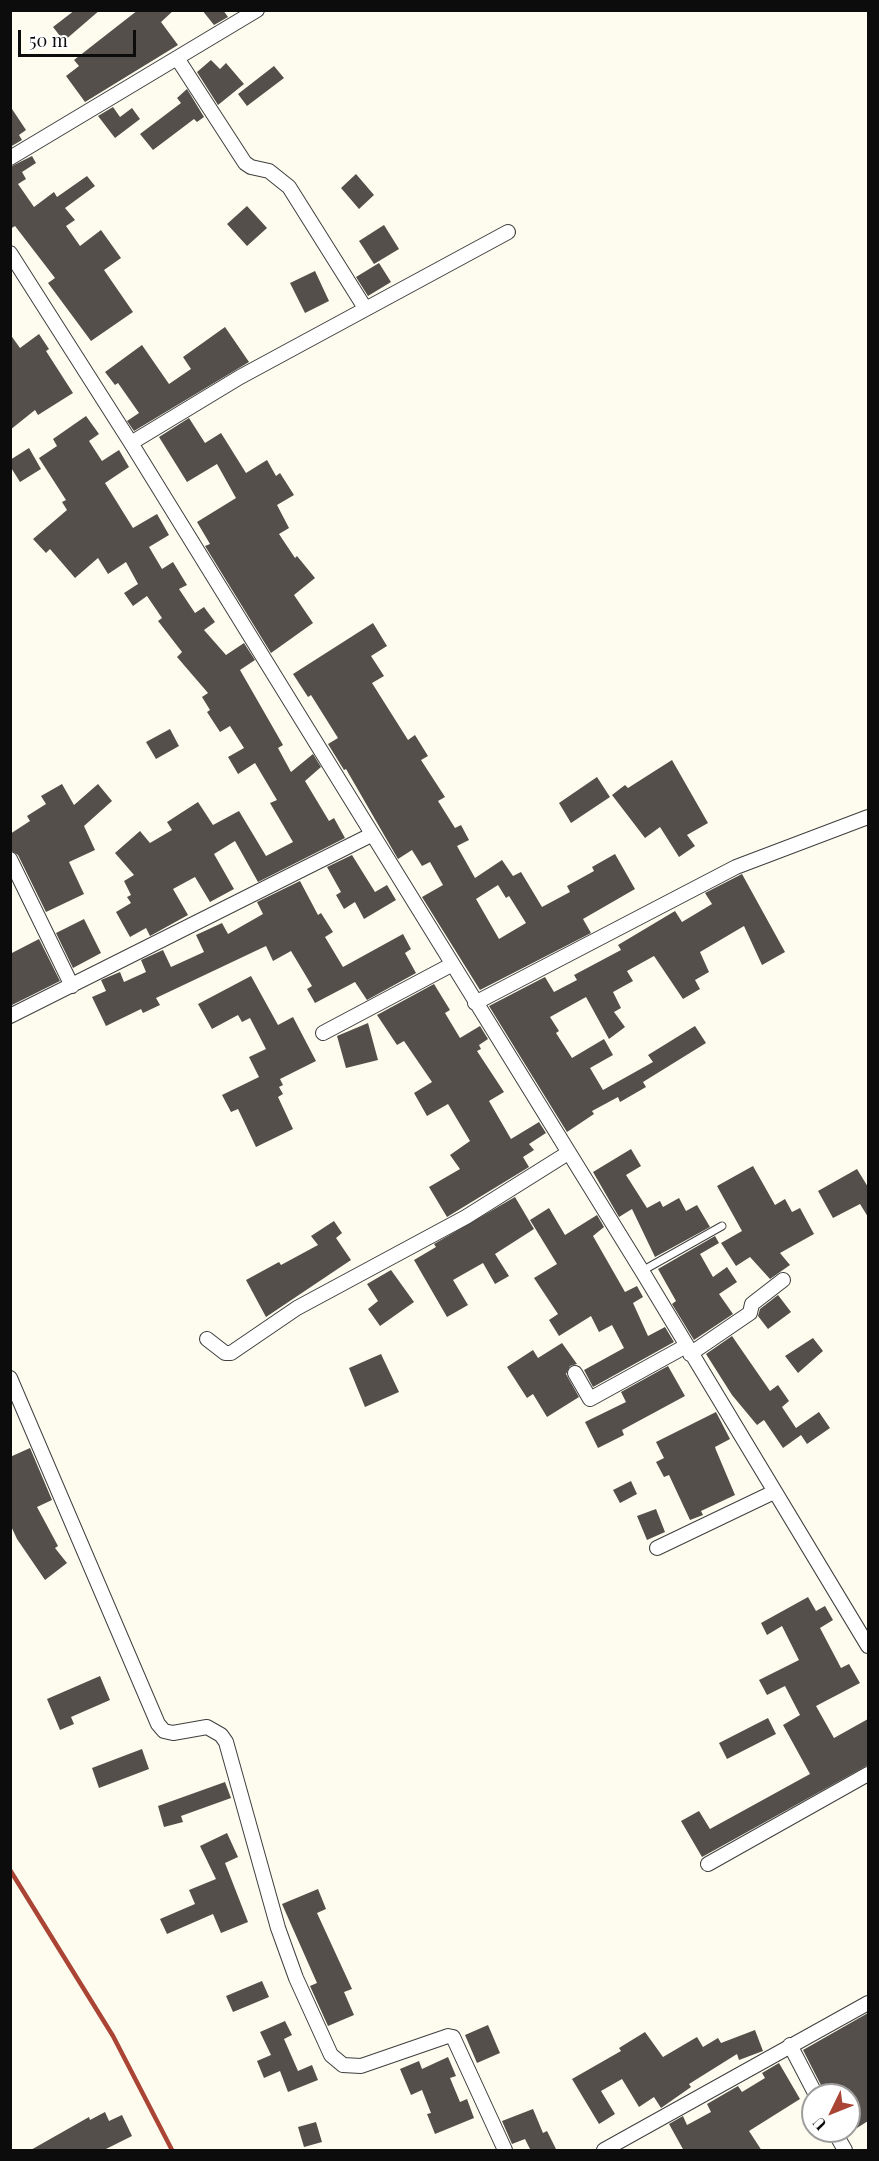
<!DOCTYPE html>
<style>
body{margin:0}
#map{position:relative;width:879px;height:2161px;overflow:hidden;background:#fdfcee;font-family:"Playfair Display",serif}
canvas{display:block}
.frame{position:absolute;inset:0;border:12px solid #0c0c0c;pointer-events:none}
.north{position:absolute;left:801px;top:2083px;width:60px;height:60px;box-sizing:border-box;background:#fff;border:2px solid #9e9e9e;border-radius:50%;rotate:227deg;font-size:16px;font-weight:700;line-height:24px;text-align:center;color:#0c0c0c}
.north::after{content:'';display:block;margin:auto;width:21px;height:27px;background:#aa4536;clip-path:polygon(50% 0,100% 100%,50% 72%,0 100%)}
.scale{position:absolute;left:18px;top:30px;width:118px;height:27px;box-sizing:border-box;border:3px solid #0c0c0c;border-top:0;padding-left:8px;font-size:18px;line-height:21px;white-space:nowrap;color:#0c0c0c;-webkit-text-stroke:4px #fff;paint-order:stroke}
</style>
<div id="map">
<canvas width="879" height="2161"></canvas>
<div class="frame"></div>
<div class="north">U</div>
<div class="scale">50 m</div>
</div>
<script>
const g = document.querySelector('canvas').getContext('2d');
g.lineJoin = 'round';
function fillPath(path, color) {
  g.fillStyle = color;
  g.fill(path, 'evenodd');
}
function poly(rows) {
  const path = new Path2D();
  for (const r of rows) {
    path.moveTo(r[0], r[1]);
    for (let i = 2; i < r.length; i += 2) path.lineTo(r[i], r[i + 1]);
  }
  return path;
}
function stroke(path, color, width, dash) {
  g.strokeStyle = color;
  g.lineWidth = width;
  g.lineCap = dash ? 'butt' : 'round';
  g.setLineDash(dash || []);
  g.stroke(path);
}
fillPath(poly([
 [75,10,100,10,64,41,53,27],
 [138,10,174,10,161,22,178,45,85,102,66,76,79,66,74,60],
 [202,10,223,10,228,17,214,25],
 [211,60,220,69,226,63,244,84,218,105,197,72],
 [274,66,284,78,247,106,238,94],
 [187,89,204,117,197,122,194,119,153,150,140,134,181,103,177,98],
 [10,106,26,130,19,135,22,140,10,147],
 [113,107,120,117,132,108,140,119,115,138,98,116],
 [32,156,36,163,22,172,26,179,18,184,34,207,54,192,57,197,87,176,95,186,65,208,75,220,66,226,80,246,101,230,121,258,104,270,133,312,91,341,48,283,55,278,15,226,10,229,10,167],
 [356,174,374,195,359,209,341,188],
 [247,206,267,228,247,246,227,224],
 [384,225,399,249,374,264,359,241],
 [379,263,391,282,368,296,356,277],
 [315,271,329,301,305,313,290,283],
 [225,327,249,362,134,431,127,421,139,413,118,383,115,385,105,372,142,345,169,384,191,369,183,357],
 [10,334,20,348,39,334,49,349,46,351,73,393,38,415,35,410,10,430],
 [86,416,99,434,89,441,102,461,119,450,129,467,105,483,133,528,157,514,169,535,149,547,162,569,173,562,187,585,179,589,195,613,204,607,215,622,204,630,226,655,244,643,255,660,240,670,283,745,278,748,291,772,313,754,321,767,305,781,329,821,334,818,345,838,258,882,235,841,214,854,234,889,210,902,195,877,173,889,188,915,150,936,146,928,130,937,116,912,131,903,127,897,131,895,124,881,134,875,115,853,140,831,150,843,172,830,167,822,198,802,213,825,239,811,266,856,293,842,270,803,277,800,255,763,238,774,228,757,244,748,230,726,220,732,207,712,210,710,202,697,208,693,177,657,182,652,158,621,162,618,147,596,133,606,124,593,138,584,126,562,108,574,98,558,75,578,50,549,46,553,33,539,67,510,62,502,66,500,39,458,57,446,53,439],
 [189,418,205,443,221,433,246,473,267,460,276,476,280,473,294,495,277,505,289,528,279,534,295,558,297,556,315,578,294,595,313,623,271,653,205,546,210,544,197,522,236,498,217,464,187,482,159,437],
 [29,448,41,469,20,482,10,466,10,460],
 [373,623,387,646,371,656,384,676,372,683,408,740,415,735,428,756,421,760,445,797,438,801,455,828,461,825,469,840,457,846,475,878,502,860,513,876,521,872,542,907,570,892,567,886,594,871,592,867,615,854,635,889,583,919,591,933,480,990,422,897,443,885,430,862,422,866,412,850,398,859,346,769,344,770,328,744,338,738,311,695,308,697,293,674],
 [498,885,506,898,509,896,526,923,499,939,476,899],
 [170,729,179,746,156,759,146,742],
 [672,760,708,823,687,835,695,846,679,857,660,827,645,838,612,795,625,785,628,788],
 [597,777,610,797,571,823,559,803],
 [62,784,74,805,98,784,112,801,84,826,95,850,69,862,84,894,46,912,18,855,10,850,10,834,30,821,27,816,46,804,41,796],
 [352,855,375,892,387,885,396,900,364,919,355,902,344,909,336,895,341,892,327,867],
 [742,874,785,952,762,965,744,926,700,952,709,972,695,980,700,989,683,999,654,956,627,971,633,981,613,992,621,1008,614,1012,625,1027,609,1039,586,997,550,1017,559,1031,556,1033,572,1058,604,1039,613,1055,590,1068,603,1090,653,1062,648,1055,695,1026,706,1043,643,1082,646,1087,620,1102,618,1097,592,1111,594,1114,567,1132,489,1006,545,977,554,992,577,980,574,975,621,950,618,945,675,911,682,922,712,904,705,893],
 [300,881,318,915,321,913,333,932,325,937,343,967,403,934,411,949,405,953,416,973,367,1000,355,982,315,1003,307,989,312,986,291,951,273,961,266,946,156,998,160,1005,143,1013,141,1009,106,1026,92,997,106,991,101,980,120,972,124,982,146,972,141,960,163,950,171,967,204,952,196,935,222,923,228,934,263,914,257,902],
 [84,919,101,953,73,968,56,933],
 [39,939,60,981,10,1006,10,954],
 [251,976,278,1025,293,1017,316,1061,280,1079,283,1085,279,1087,283,1094,278,1097,293,1129,256,1147,238,1109,231,1112,222,1095,259,1077,249,1057,266,1049,250,1018,242,1022,238,1015,212,1029,198,1004],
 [434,984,450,1010,445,1013,460,1038,480,1026,488,1039,479,1045,481,1049,477,1051,504,1092,489,1101,511,1139,539,1122,546,1133,529,1144,534,1150,523,1157,529,1167,447,1217,429,1187,460,1169,450,1155,470,1141,448,1104,427,1116,414,1093,432,1082,404,1041,397,1045,377,1015],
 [368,1023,378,1060,346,1068,337,1036],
 [631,1149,641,1166,626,1175,647,1208,660,1201,663,1207,679,1198,686,1211,697,1205,710,1227,655,1257,632,1209,619,1217,593,1172],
 [753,1166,775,1205,785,1199,792,1212,800,1208,814,1234,780,1253,790,1265,770,1279,750,1257,736,1266,721,1243,742,1231,717,1186],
 [857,1169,868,1187,868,1217,860,1204,833,1218,818,1191],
 [515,1197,534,1229,495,1254,509,1276,495,1284,483,1263,453,1280,468,1305,447,1317,414,1260,436,1247,434,1244],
 [549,1208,565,1235,597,1215,604,1227,593,1236,625,1292,637,1286,643,1297,633,1303,648,1336,665,1327,674,1342,593,1387,584,1370,624,1348,612,1325,599,1332,591,1316,559,1336,549,1320,558,1314,534,1278,557,1264,530,1220],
 [334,1221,342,1233,336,1238,351,1260,266,1317,246,1280,279,1262,281,1265,318,1245,311,1236],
 [715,1236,719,1243,700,1254,713,1277,727,1267,737,1282,719,1294,733,1314,694,1340,672,1304,676,1301,658,1269],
 [391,1270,414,1302,380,1326,368,1309,378,1301,367,1284],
 [778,1295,791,1312,768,1329,758,1316,760,1309],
 [732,1336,770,1391,778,1385,789,1401,782,1407,796,1428,819,1412,830,1428,807,1444,801,1435,783,1448,764,1420,757,1425,732,1395,706,1354],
 [813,1338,823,1351,798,1373,785,1356],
 [562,1343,577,1364,570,1366,566,1374,579,1397,547,1417,533,1394,527,1398,507,1367,533,1350,538,1358],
 [381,1354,399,1392,365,1407,349,1368],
 [668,1366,685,1396,622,1430,624,1435,598,1448,585,1422,626,1402,621,1392],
 [716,1412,730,1439,715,1447,716,1450,735,1495,701,1511,703,1515,690,1520,669,1475,664,1477,656,1462,664,1458,656,1442],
 [30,1448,52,1500,37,1507,58,1546,55,1548,67,1563,45,1580,17,1539,10,1524,10,1457],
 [631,1481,637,1494,620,1503,613,1490],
 [656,1509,665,1532,647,1540,637,1516],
 [808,1597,816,1611,825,1606,833,1620,820,1628,841,1668,849,1664,860,1683,816,1706,834,1738,868,1719,868,1765,702,1857,681,1821,699,1811,710,1829,810,1774,783,1725,800,1715,785,1686,767,1695,759,1680,799,1660,782,1626,767,1635,761,1623],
 [100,1676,110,1700,71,1717,74,1724,60,1730,47,1699],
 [768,1718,776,1734,727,1759,719,1743],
 [142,1749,149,1769,99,1788,92,1768],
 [225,1782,231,1798,181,1816,183,1822,164,1827,158,1806],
 [227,1833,238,1857,225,1863,248,1922,221,1933,213,1914,167,1934,160,1919,195,1904,189,1890,216,1879,200,1846],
 [318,1889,326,1909,317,1913,352,1989,344,1992,354,2015,328,2026,310,1986,317,1983,282,1904],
 [262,1981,269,1997,233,2012,226,1996],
 [868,2013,868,2121,849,2133,849,2095,834,2095,831,2089,825,2093,803,2050],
 [285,2021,292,2035,284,2039,298,2071,312,2065,318,2080,288,2092,280,2071,264,2078,257,2061,271,2055,260,2032],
 [488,2025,500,2053,477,2063,465,2035],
 [755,2030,763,2051,739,2060,737,2054,689,2084,691,2087,661,2108,654,2097,639,2107,622,2079,601,2091,615,2114,599,2124,572,2079,621,2051,619,2048,645,2032,663,2057,697,2037,703,2047,718,2038,721,2043],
 [448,2057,456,2076,450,2078,460,2102,467,2099,474,2118,435,2134,427,2114,431,2113,422,2090,411,2095,400,2069,419,2061,422,2069],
 [779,2063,800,2099,749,2131,762,2151,684,2151,669,2124,683,2116,687,2125,711,2112,707,2104,738,2086,742,2092,765,2078,762,2073],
 [533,2109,543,2133,547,2131,557,2151,531,2151,525,2139,512,2144,502,2121],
 [105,2112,109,2121,122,2115,132,2136,102,2151,29,2151,89,2117,90,2120],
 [316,2122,322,2142,304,2147,298,2127]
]), '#544f4a');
const lane = poly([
 [642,1271,722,1226]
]);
const street = poly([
 [177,58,245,163,251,167,269,171,289,187,365,308],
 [10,158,257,10],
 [10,253,131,443,642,1271,868,1646],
 [131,443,240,377,508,232],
 [10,859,72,986],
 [475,1003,736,867,868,817],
 [10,1016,371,835],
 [323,1033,451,965],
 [207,1339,225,1353,231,1353,297,1308,466,1217,568,1153],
 [690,1354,750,1313,752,1304,783,1280],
 [575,1373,590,1399,686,1346],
 [10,1378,158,1724,164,1731,173,1733,207,1727,221,1735,226,1742,278,1928,296,1978,331,2055,343,2065,361,2066,448,2036,453,2037,505,2150],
 [657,1548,774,1492],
 [708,1864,868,1774],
 [790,2045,816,2095],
 [834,2131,845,2150],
 [604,2150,868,2003]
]);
stroke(lane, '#3f3f3f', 9);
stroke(street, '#3f3f3f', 16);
stroke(lane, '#fff', 7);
stroke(street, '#fff', 14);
stroke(poly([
 [10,1870,113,2036,172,2150]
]), '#aa4536', 4.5);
</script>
